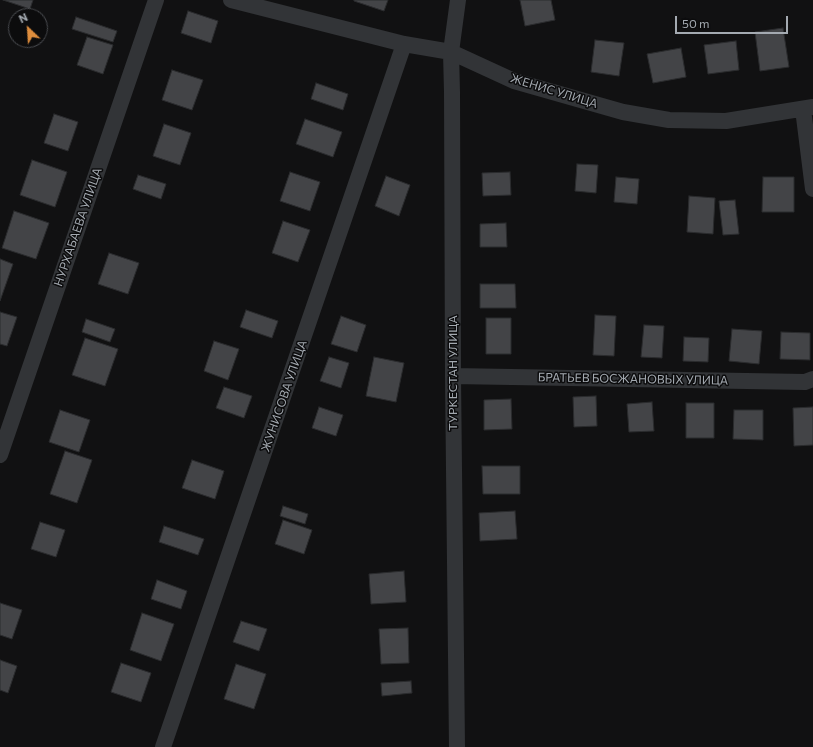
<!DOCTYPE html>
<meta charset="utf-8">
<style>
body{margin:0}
#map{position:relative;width:813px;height:747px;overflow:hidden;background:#111112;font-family:Commissioner,sans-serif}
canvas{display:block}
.north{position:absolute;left:8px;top:8px;width:40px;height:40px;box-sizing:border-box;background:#0c0c0d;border:1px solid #494b4f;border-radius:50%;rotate:335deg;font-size:11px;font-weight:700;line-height:16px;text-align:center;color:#a4aab1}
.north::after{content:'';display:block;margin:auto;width:14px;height:18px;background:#de8d3d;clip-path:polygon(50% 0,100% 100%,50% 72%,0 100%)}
.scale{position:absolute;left:675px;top:16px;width:113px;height:18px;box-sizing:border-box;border:2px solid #a4aab1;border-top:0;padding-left:5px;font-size:12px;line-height:14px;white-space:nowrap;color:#a4aab1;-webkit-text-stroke:3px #0c0c0d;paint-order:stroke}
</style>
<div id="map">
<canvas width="813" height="747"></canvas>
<div class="north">N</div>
<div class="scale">50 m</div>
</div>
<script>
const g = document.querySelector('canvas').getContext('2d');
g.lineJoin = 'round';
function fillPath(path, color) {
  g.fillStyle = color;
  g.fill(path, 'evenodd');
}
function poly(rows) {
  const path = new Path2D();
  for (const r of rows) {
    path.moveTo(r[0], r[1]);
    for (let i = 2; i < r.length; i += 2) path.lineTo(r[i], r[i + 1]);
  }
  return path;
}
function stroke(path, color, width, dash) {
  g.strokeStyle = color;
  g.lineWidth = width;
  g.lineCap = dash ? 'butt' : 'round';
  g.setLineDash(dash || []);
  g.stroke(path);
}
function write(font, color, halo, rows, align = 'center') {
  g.font = font + ' Commissioner,sans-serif';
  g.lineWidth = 3;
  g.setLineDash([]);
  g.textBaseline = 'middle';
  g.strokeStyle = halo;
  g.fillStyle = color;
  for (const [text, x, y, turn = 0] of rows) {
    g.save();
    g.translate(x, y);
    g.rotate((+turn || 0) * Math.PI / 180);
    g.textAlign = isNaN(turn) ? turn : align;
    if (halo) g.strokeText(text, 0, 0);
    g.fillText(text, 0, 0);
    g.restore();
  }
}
const building = poly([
 [3,0,33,0,30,9,3,0],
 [354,0,388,0,384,11,354,1,354,0],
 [520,0,551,0,555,20,525,26,520,0],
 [188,11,218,21,211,43,181,33,188,11],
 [76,17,117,31,113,42,72,29,76,17],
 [783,28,789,67,760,71,755,32,783,28],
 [87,37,113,45,103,74,77,65,87,37],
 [595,40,624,43,619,76,591,72,595,40],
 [736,41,739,70,708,74,704,45,736,41],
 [681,48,686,77,653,83,647,54,681,48],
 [172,70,203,80,192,110,162,100,172,70],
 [316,83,348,94,343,110,311,99,316,83],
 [54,114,78,122,68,151,44,143,54,114],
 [305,119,342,132,333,157,296,144,305,119],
 [164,124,191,133,180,165,153,156,164,124],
 [32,160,67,172,55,207,20,195,32,160],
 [577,164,598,165,596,193,575,191,577,164],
 [290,172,320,182,310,211,280,201,290,172],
 [510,172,511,195,483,196,482,173,510,172],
 [138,175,166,184,161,199,133,189,138,175],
 [386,176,410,185,399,216,375,206,386,176],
 [616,177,639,179,637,204,614,202,616,177],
 [763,177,794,177,794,212,762,212,763,177],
 [689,196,715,198,713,234,687,232,689,196],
 [735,200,739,234,723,235,719,201,735,200],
 [14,211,49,223,36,259,2,248,14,211],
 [283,221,310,230,298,262,272,253,283,221],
 [506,223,507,247,480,247,480,224,506,223],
 [109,253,139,263,128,294,98,284,109,253],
 [0,259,13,264,0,301,0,259],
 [480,284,515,284,516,308,480,308,480,284],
 [246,310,278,321,272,338,240,327,246,310],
 [0,312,17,317,7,346,0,344,0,312],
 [595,315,616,316,614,356,593,355,595,315],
 [341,316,366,325,357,352,331,344,341,316],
 [486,318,511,318,511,354,486,354,486,318],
 [86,319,115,329,110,342,82,332,86,319],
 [644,325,664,326,662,358,641,357,644,325],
 [732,329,762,331,759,364,729,361,732,329],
 [781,332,810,333,810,360,780,359,781,332],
 [684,337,709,338,708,362,683,361,684,337],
 [85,338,118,349,105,386,72,375,85,338],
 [214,341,239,349,228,380,204,371,214,341],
 [329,357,349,363,341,388,320,381,329,357],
 [374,357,404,363,396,402,366,396,374,357],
 [224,387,252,396,244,418,216,408,224,387],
 [596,396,597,426,574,427,573,397,596,396],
 [511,399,512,429,484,430,484,400,511,399],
 [652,402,654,431,629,432,627,404,652,402],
 [686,403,714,403,714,438,686,438,686,403],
 [319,407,343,415,336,436,312,428,319,407],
 [813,407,813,445,794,446,793,408,813,407],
 [60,410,90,420,79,452,49,442,60,410],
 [734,410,763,410,763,440,733,439,734,410],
 [65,451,92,460,77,503,50,494,65,451],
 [192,460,224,471,215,499,182,488,192,460],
 [482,466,520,466,520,494,483,494,482,466],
 [283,506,308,514,305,524,280,516,283,506],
 [515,511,517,539,480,541,479,513,515,511],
 [283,520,312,530,304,554,275,544,283,520],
 [40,522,65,530,56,557,31,549,40,522],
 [164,526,204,539,198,555,159,542,164,526],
 [404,571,406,602,371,604,369,574,404,571],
 [157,580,187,591,181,609,151,599,157,580],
 [0,603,22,610,12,639,0,635,0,603],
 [142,613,174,624,161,661,130,650,142,613],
 [241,621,267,629,259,651,233,642,241,621],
 [408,628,409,663,381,664,379,629,408,628],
 [0,660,17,666,8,693,0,690,0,660],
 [121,663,151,673,141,702,111,692,121,663],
 [236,664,266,674,254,709,224,699,236,664],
 [411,681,412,693,382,696,381,683,411,681]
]);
fillPath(building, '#434447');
stroke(building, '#2b2c2e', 1);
stroke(poly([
 [231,0,404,44,451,52,514,81,623,112,669,120,726,121,813,107],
 [803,109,813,189],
 [453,376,805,382,813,379],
 [0,455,156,0],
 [163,747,404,44],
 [457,747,453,376,452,92,451,52,458,0]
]), '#323437', 16);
write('12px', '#a4aab1', '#0c0c0d', [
 ["ЖЕНИС УЛИЦА",554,91,17],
 ["НУРХАБАЕВА УЛИЦА",78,227,-71],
 ["ТУРКЕСТАН УЛИЦА",453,373,-90],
 ["БРАТЬЕВ БОСЖАНОВЫХ УЛИЦА",633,379,1],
 ["ЖУНИСОВА УЛИЦА",284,396,-71]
]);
</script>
